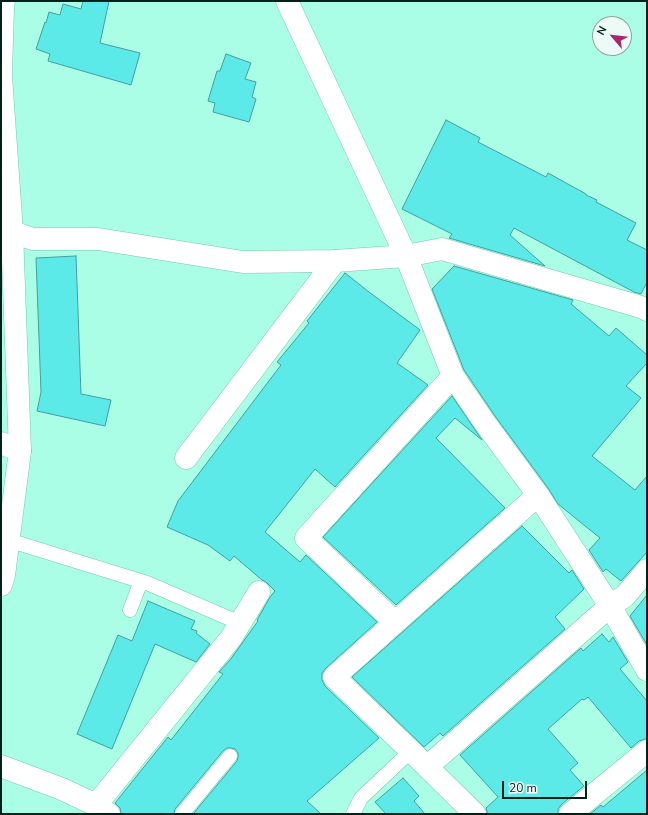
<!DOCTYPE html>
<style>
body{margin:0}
#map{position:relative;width:648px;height:815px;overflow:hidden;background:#aafee5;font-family:"Nunito Sans",sans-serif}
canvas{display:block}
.frame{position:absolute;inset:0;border:2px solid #002118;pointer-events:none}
.north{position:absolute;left:592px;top:16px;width:40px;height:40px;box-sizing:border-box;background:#ecfbf6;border:1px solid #8ea49d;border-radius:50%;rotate:298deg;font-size:11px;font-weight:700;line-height:16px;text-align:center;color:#002118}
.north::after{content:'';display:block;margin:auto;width:14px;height:18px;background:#ac276e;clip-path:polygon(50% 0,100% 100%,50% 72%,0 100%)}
.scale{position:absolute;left:502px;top:781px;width:85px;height:18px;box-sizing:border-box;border:2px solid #002118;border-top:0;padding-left:5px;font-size:12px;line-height:14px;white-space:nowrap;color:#002118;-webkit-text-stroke:3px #ecfbf6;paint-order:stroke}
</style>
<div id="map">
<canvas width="648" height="815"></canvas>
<div class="frame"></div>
<div class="north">N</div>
<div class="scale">20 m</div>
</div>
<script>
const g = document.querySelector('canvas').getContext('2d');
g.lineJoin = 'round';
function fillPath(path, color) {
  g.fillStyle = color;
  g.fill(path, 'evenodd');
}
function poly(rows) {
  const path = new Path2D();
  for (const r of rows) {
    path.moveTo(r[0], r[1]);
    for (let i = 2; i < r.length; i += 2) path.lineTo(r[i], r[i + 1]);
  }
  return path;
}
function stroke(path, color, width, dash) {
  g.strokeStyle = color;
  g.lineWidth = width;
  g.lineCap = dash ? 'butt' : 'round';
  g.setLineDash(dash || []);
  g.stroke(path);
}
const building = poly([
 [83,1,109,1,100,43,140,53,131,85,48,61,50,54,36,49,45,22,46,23,49,12,60,15,63,4,81,9,83,1],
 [226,54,251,63,245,79,256,82,252,97,256,99,249,122,213,112,215,103,208,101,217,71,220,71,226,54],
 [446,120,480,138,478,142,546,177,548,173,586,194,586,195,597,200,596,202,636,223,627,240,647,250,647,282,641,294,634,292,514,228,510,235,545,266,449,238,452,234,402,209,446,120],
 [76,256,81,394,111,400,105,426,37,411,41,392,36,258,76,256],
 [454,266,573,300,571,304,609,336,616,328,647,355,647,363,626,386,641,398,592,456,635,490,647,476,647,552,621,581,606,569,603,572,589,550,600,538,558,504,548,488,495,416,464,370,432,289,454,266],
 [345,273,369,292,420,330,397,363,428,385,335,487,315,469,265,532,300,562,306,555,377,622,326,668,322,673,322,680,325,686,379,738,307,801,321,814,193,814,237,761,238,757,238,753,235,749,231,748,227,748,223,751,175,809,174,814,121,814,120,808,115,803,168,737,171,740,223,674,219,672,230,660,258,621,257,620,270,597,275,591,266,582,262,580,234,556,230,561,208,545,167,527,178,501,281,365,277,362,309,323,307,321,345,273],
 [452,396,482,440,455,418,436,438,505,508,396,605,323,537,452,396],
 [522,526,569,573,572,570,584,589,555,617,565,629,443,736,440,733,424,747,352,677,522,526],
 [647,595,647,645,630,616,647,595],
 [148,601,195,621,191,629,197,631,196,633,210,644,196,662,155,644,112,749,77,734,118,635,132,641,148,601],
 [602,634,609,642,613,637,628,662,620,669,647,701,647,739,645,739,639,741,631,748,588,697,584,700,582,699,548,729,578,763,570,770,584,786,562,804,558,809,558,814,487,814,487,811,486,808,498,797,460,755,581,648,583,651,602,634],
 [647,770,647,814,590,814,601,805,603,807,647,770],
 [403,778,419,796,414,801,425,814,386,814,375,802,403,778]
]);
fillPath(building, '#5ceae8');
stroke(building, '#41a09e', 1);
const lane = poly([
 [8,540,147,583,240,623],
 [130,610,141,581],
 [182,814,230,756],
 [353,814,361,798,411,751]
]);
const street = poly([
 [287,1,406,256,453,376,485,423,538,495,610,606,647,670],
 [1,230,12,232,33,239,98,239,243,262,335,261,406,256,442,249,641,307,647,310],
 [1,443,20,451],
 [186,458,335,261],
 [395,622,306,538,453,376],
 [1,766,62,789,96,805,109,814],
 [427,767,610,606,625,596,647,570],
 [96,805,231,638,259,592],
 [475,814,411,751,334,677,538,495],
 [570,814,647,751]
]);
const secondary = poly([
 [1,73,3,7,4,1],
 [1,76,12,232,20,451,4,575,1,585]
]);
stroke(lane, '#75c7b0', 15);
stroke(street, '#75c7b0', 23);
stroke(secondary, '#75c7b0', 23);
stroke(lane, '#fff', 14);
stroke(street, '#fff', 22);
stroke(secondary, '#fff', 22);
</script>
